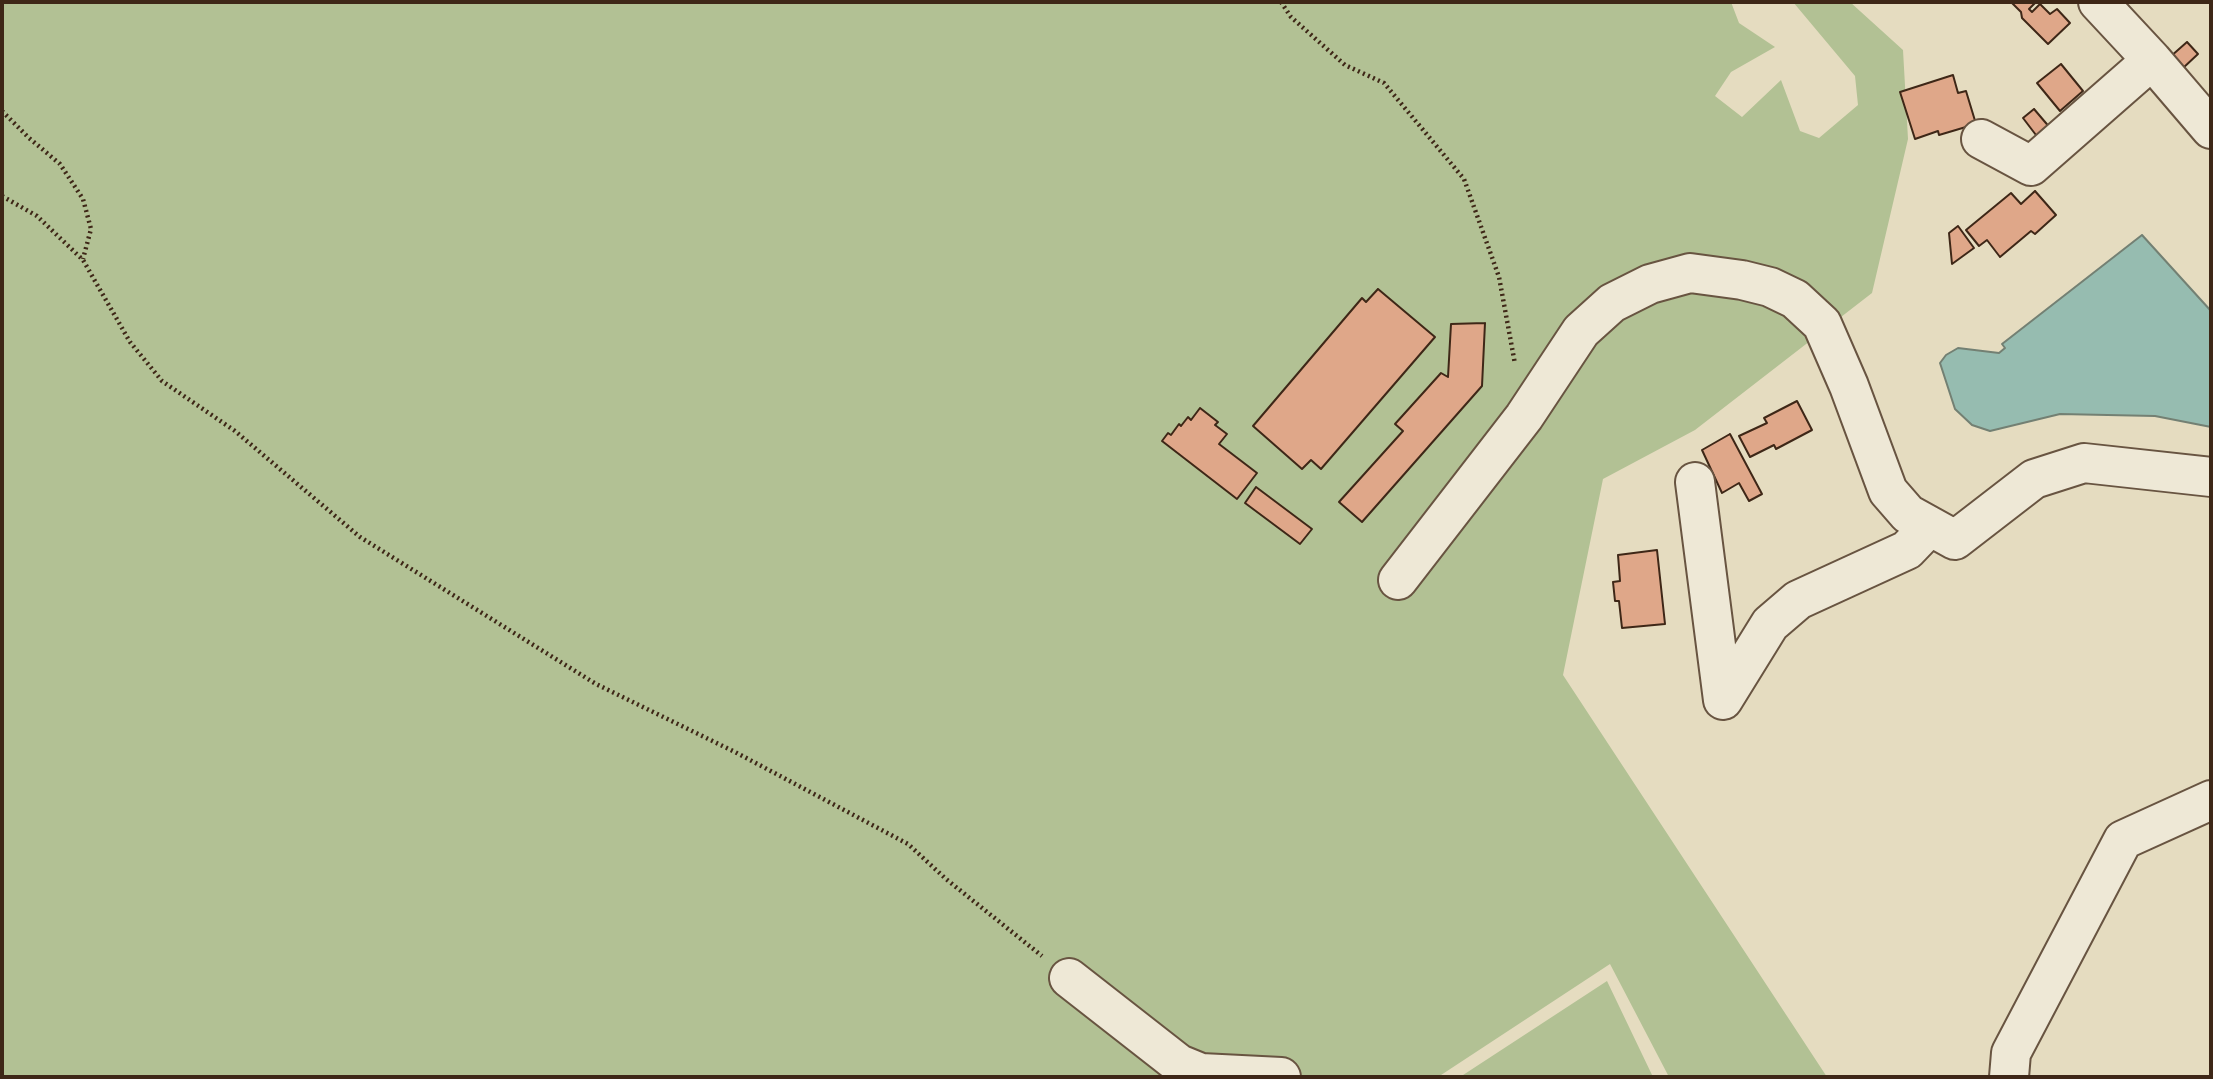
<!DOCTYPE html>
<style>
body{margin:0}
#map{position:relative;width:2213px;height:1079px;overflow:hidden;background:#e5dcc0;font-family:"Old Standard TT",serif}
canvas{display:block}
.frame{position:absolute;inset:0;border:4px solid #3e2717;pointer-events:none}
</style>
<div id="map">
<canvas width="2213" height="1079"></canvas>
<div class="frame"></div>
</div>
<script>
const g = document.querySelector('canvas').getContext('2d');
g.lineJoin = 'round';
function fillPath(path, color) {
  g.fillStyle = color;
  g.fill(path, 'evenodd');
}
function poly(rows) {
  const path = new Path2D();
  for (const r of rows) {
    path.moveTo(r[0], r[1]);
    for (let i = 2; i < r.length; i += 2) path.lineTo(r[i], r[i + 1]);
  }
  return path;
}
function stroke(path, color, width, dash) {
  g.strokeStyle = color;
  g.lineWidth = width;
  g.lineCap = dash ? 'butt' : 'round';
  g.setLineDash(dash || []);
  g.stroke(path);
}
fillPath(poly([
 [2,2,1731,2,1739,23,1775,47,1731,72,1715,96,1742,117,1781,80,1800,131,1819,138,1858,105,1855,76,1793,2,1850,2,1903,50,1908,139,1872,293,1695,430,1603,479,1563,675,1827,1077,1669,1077,1610,964,1438,1077,2,1077],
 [1607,981,1653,1077,1460,1077]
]), '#b2c194');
const water = poly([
 [2142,235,2211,311,2211,427,2155,416,2060,414,1990,431,1972,425,1955,409,1940,363,1946,355,1958,348,1999,353,2005,348,2002,344,2142,235]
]);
fillPath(water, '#96bcb0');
stroke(water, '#738073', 2);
const building = poly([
 [2011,2,2036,2,2029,9,2032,12,2040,4,2050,14,2057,9,2070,23,2048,44,2022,18,2021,12,2011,2],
 [2187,42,2198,54,2182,69,2170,57,2187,42],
 [2061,64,2083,91,2060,111,2037,83,2061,64],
 [1953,75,1958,93,1966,91,1976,124,1939,135,1938,131,1915,139,1900,92,1953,75],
 [2034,109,2051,129,2039,139,2023,118,2034,109],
 [2035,191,2056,215,2035,234,2031,231,2000,257,1987,240,1979,246,1966,230,2011,193,2021,204,2035,191],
 [1958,226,1974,248,1952,264,1949,233,1958,226],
 [1378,289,1435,337,1321,469,1311,460,1302,469,1253,426,1362,298,1366,302,1378,289],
 [1485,323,1482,386,1362,522,1339,502,1403,431,1395,424,1441,373,1448,377,1451,324,1485,323],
 [1797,401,1812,430,1776,449,1774,445,1750,457,1739,436,1767,423,1764,418,1797,401],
 [1200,408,1218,422,1215,425,1227,434,1219,444,1257,473,1237,499,1162,441,1168,433,1171,435,1179,424,1181,426,1188,417,1191,420,1200,408],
 [1730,434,1762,494,1749,501,1739,483,1722,493,1702,450,1730,434],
 [1256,487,1312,529,1300,544,1245,503,1256,487],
 [1657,550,1665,624,1622,628,1619,601,1615,601,1613,582,1620,581,1618,555,1657,550]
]);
fillPath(building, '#dfa789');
stroke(building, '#3e2717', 2);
const minor = poly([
 [2098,2,2152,60],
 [1981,139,2031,166,2152,60,2211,129],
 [1695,482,1723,700,1770,624,1798,600,1907,550,1930,526],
 [1398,580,1524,417,1581,331,1612,303,1650,284,1690,273,1742,280,1770,287,1795,299,1822,324,1849,386,1888,491,1908,514,1955,540,2034,479,2084,463,2211,477],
 [1069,978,1179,1064,1201,1073,1281,1077],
 [2009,1077,2011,1053,2123,840,2211,800]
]);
stroke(minor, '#685441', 42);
stroke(poly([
 [1281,2,1291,17,1345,65,1384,83,1464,179,1499,277,1515,364],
 [2,111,29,138,60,164,83,199,91,229,83,259],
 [2,196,37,216,83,260,130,342,162,381,235,431,360,537,596,684,735,752,908,844,946,879,1042,956]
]), '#3e2717', 4.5, [2, 3.5]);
stroke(minor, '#eee8d6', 38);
</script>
